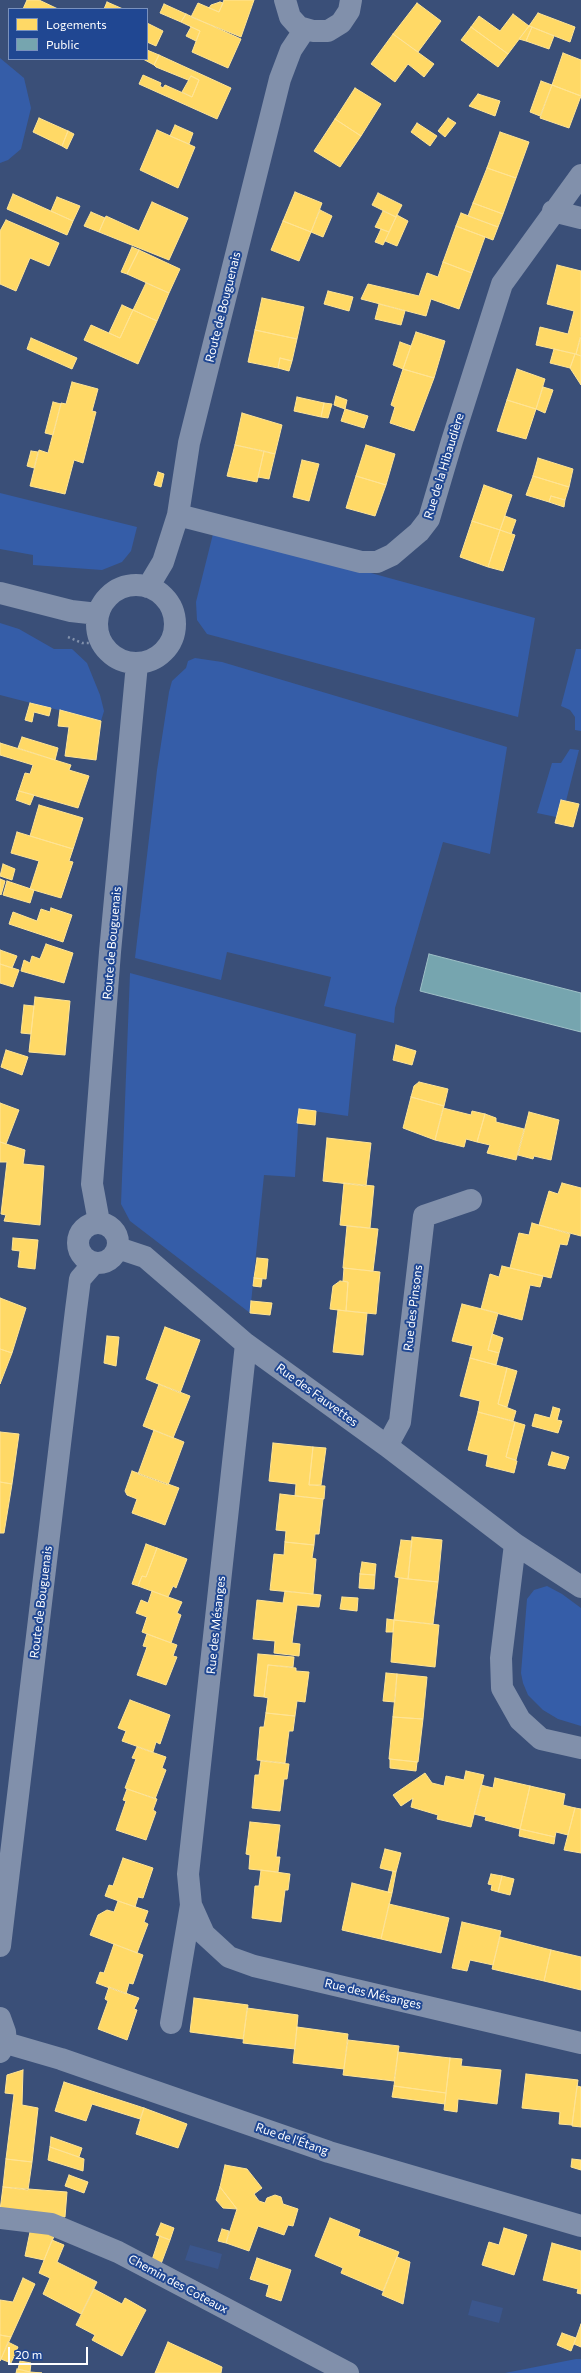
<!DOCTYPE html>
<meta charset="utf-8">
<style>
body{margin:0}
#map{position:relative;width:581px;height:2373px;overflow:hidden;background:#3a4f78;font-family:Commissioner,sans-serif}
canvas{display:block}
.legend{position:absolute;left:8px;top:8px;width:140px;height:52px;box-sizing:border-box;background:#204792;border:1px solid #7991be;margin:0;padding:5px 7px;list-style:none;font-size:12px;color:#fff}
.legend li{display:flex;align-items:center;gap:8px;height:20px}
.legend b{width:20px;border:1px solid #7991be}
.scale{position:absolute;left:8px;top:2347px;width:80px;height:18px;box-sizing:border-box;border:2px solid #fff;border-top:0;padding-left:5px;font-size:12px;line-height:14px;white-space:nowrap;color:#fff;-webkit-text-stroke:3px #204792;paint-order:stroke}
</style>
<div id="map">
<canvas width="581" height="2373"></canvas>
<ul class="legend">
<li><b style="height:11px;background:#ffd966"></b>Logements</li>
<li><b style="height:11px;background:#76a5af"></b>Public</li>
</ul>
<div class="scale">20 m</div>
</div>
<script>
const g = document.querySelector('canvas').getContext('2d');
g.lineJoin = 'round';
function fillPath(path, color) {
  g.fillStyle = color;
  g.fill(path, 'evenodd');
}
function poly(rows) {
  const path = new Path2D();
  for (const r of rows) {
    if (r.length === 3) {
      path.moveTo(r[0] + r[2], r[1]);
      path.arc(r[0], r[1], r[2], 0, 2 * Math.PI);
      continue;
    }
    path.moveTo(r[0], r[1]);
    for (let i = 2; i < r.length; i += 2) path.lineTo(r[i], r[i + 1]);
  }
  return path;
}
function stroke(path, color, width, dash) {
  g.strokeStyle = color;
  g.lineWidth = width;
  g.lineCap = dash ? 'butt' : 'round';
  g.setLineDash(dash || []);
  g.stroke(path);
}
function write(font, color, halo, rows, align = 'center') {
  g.font = font + ' Commissioner,sans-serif';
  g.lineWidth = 4;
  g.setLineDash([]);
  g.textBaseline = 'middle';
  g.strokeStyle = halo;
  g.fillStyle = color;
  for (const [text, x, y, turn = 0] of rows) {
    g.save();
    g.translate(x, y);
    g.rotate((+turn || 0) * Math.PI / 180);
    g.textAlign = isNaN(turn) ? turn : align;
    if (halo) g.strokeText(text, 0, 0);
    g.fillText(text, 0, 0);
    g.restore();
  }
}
fillPath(poly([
 [0,58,24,78,31,108,21,149,8,160,0,163],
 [0,493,137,527,131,551,122,562,102,570,33,565,33,555,0,549],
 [214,530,535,618,518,717,207,634,197,620,196,602],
 [0,623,19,629,54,649,72,649,87,663,100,695,104,711,101,721,0,695],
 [576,649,581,649,581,731,575,730,575,717,570,710,561,706],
 [195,658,222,662,507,747,490,854,443,842,395,1008,394,1023,324,1006,331,977,227,952,221,980,135,958,157,770,169,692,172,681,186,668,188,661],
 [570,749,579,750,566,801,561,800,556,817,537,813,552,763,561,763],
 [130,973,356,1034,348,1116,299,1109,295,1177,264,1175,250,1313,130,1221,121,1204],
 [547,1586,562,1594,581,1608,581,1726,558,1719,543,1710,528,1695,523,1683,521,1673,527,1599,534,1590],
 [576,2359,581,2359,581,2373,505,2373]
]), '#355da8');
fillPath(poly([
 [190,2245,222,2254,218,2269,185,2260],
 [472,2300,503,2308,499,2323,468,2315]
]), '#3b568c');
const homes = poly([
 [27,0,39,0,58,9,23,9,27,0],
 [224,0,254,0,241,37,191,17,198,3,219,12,224,0],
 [107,2,123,9,104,9,107,2],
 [220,2,223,3,219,12,209,8,211,5,220,2],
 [417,3,441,21,418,52,393,34,417,3],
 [164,4,186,14,181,22,160,13,164,4],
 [538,13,575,27,570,42,529,26,538,13],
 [186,14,241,39,228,68,192,52,200,31,181,22,186,14],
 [513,14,529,26,508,54,471,27,479,16,500,31,513,14],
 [147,23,163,31,156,46,147,42,147,23],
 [529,26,532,27,526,41,519,39,529,26],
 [191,27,200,31,196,41,186,36,191,27],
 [471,27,508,54,498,67,461,40,471,27],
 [532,27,554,36,549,49,526,41,532,27],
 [393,34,434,64,424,77,408,64,395,82,371,64,393,34],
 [147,50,159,55,154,65,143,59,147,59,147,50],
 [563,53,581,60,581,96,552,85,563,53],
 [159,55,231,88,217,119,139,84,143,75,161,83,160,86,163,88,165,85,192,97,199,80,191,76,188,80,156,67,154,65,159,55],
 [191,76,199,80,192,97,182,92,191,76],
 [541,81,552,85,540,116,530,112,541,81],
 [552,85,581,96,569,128,540,118,552,85],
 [355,88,381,104,361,136,335,119,355,88],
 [478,94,500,101,495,116,469,106,478,94],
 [39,118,68,131,62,146,33,132,39,118],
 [448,118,456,123,445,137,438,131,448,118],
 [335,119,361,136,340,167,314,151,335,119],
 [417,123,437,136,430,146,411,132,417,123],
 [175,125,193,133,189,144,170,136,175,125],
 [157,130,195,147,178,188,140,170,157,130],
 [68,131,74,134,67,149,62,146,68,131],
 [500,132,529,142,516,178,487,168,500,132],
 [487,168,516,178,503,214,473,203,487,168],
 [295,192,322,203,311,232,283,221,295,192],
 [378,193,402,205,396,217,372,205,378,193],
 [13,194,73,221,67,235,7,209,13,194],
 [57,197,80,206,73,221,51,211,57,197],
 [152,202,188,218,169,260,99,232,106,216,139,231,152,202],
 [473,203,503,214,498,227,468,216,473,203],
 [320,210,332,216,323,237,311,232,320,210],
 [383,211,396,217,389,232,375,227,383,211],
 [91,212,105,218,99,232,84,226,91,212],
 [461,213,498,227,493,240,456,226,461,213],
 [397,215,408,221,397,246,385,241,397,215],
 [6,220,59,243,49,266,30,258,16,291,0,284,0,231,6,220],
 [283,221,311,232,299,261,271,250,283,221],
 [456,226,485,237,472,273,443,262,456,226],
 [381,229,389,232,383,245,375,242,381,229],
 [132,247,139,250,127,274,121,272,132,247],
 [139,250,180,269,169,293,127,274,139,250],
 [443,262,472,273,459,309,431,299,426,316,361,299,368,284,419,296,427,273,438,277,443,262],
 [557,265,581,271,581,336,576,354,536,345,540,327,568,334,574,311,547,304,557,265],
 [146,283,169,293,157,321,133,310,146,283],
 [328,291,353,297,349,311,324,304,328,291],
 [262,298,304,307,297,339,255,330,262,298],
 [379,304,405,311,401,325,375,319,379,304],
 [122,305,133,310,120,338,109,333,122,305],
 [133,310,157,321,138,364,84,340,91,325,120,338,133,310],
 [255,330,297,339,292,361,280,358,278,368,248,362,255,330],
 [416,332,445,341,434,378,403,369,416,332],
 [31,338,77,358,72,369,27,349,31,338],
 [580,338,581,339,581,356,576,354,580,338],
 [400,342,411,346,403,369,393,365,400,342],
 [554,349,575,354,570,368,550,363,554,349],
 [575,354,581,356,581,385,570,368,575,354],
 [280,358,292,361,289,371,278,368,280,358],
 [403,369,434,378,414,431,390,423,395,407,391,405,403,369],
 [517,369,545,379,536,409,507,400,517,369],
 [72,382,98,389,92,411,96,412,83,463,74,460,65,494,30,486,39,450,48,453,61,403,66,404,72,382],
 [543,387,553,390,545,413,536,409,543,387],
 [336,396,347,400,345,409,334,405,336,396],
 [297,397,324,403,321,417,294,411,297,397],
 [507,400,536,409,526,439,497,431,507,400],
 [53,402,61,404,53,435,45,433,53,402],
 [324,403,332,404,328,418,321,417,324,403],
 [345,409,368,416,364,428,341,421,345,409],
 [242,413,282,425,275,454,235,445,242,413],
 [235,445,264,451,257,482,227,476,235,445],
 [366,445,395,454,386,485,356,476,366,445],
 [31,451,38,452,34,468,27,466,31,451],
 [264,451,275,454,269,479,258,477,264,451],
 [538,458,573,469,569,487,533,476,538,458],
 [302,460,319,464,309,501,293,497,302,460],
 [158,472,164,474,161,487,154,485,158,472],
 [356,476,386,485,375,516,346,508,356,476],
 [533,476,569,487,565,500,551,496,549,502,526,495,533,476],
 [484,485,512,495,500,530,472,521,484,485],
 [551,496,565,500,564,507,549,502,551,496],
 [505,516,516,520,511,534,500,530,505,516],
 [472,521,500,530,488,567,460,557,472,521],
 [500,530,515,535,503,571,488,567,500,530],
 [30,703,51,708,49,716,34,712,32,722,25,720,30,703],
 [60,710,101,721,96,760,65,756,69,727,58,726,60,710],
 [22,737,58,748,55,760,18,748,22,737],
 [0,743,71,765,69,770,89,776,78,808,19,791,25,773,30,774,33,765,0,755,0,743],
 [19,791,34,795,30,805,16,800,19,791],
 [561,800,579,804,573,827,555,823,561,800],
 [39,805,83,818,73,849,30,836,39,805],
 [17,832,73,849,69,861,73,862,61,898,30,889,39,861,11,853,17,832],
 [3,864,15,869,12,880,0,876,3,864],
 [0,879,5,881,1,895,0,894,0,879],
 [7,881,34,890,30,903,3,895,7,881],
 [51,908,72,915,63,942,9,924,13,912,37,921,41,909,50,912,51,908],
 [46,944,73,953,64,983,21,971,24,960,30,963,32,956,40,959,46,944],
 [0,950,17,956,12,968,0,964,0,950],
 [0,964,19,970,13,987,0,983,0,964],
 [35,997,70,1001,65,1055,29,1052,35,997],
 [24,1005,34,1006,31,1034,21,1033,24,1005],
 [396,1045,416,1051,412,1065,393,1060,396,1045],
 [6,1050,28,1057,22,1075,1,1067,6,1050],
 [419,1082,448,1089,444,1106,411,1097,414,1086,419,1082],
 [411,1097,444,1106,435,1140,403,1128,411,1097],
 [0,1103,19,1110,6,1144,0,1142,0,1103],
 [443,1108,471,1115,472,1111,485,1114,477,1142,466,1139,464,1147,435,1140,443,1108],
 [299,1109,316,1111,315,1125,297,1123,299,1109],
 [529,1112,559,1120,551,1160,534,1156,533,1159,518,1155,529,1112],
 [485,1114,496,1118,496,1122,524,1129,516,1160,487,1153,490,1145,477,1142,485,1114],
 [327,1138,371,1143,366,1186,323,1181,327,1138],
 [0,1142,25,1150,23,1164,44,1166,40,1225,4,1221,6,1215,1,1214,7,1162,0,1162,0,1142],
 [344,1183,374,1186,370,1228,340,1225,344,1183],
 [562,1183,581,1188,581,1236,539,1225,549,1191,558,1194,562,1183],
 [532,1223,570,1234,567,1245,560,1244,551,1278,510,1268,519,1233,529,1235,532,1223],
 [347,1226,378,1229,373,1271,343,1268,347,1226],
 [13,1238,38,1240,35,1269,18,1267,20,1251,12,1250,13,1238],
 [257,1258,268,1259,266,1279,254,1278,257,1258],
 [502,1266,543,1276,540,1287,530,1285,522,1320,481,1309,490,1274,499,1277,502,1266],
 [344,1268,380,1272,376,1314,346,1311,348,1282,343,1281,344,1268],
 [254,1278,262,1279,261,1287,253,1286,254,1278],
 [340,1281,348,1282,346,1311,330,1309,333,1286,340,1281],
 [0,1298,26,1308,12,1353,0,1349,0,1298],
 [251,1301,272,1303,270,1315,250,1313,251,1301],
 [462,1304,498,1313,488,1350,499,1353,496,1365,470,1358,473,1346,452,1341,462,1304],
 [338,1310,367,1313,363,1355,333,1352,338,1310],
 [165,1327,200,1340,180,1393,146,1379,165,1327],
 [492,1334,503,1338,499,1353,488,1350,492,1334],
 [107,1336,119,1337,116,1366,104,1363,107,1336],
 [0,1349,12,1353,0,1384,0,1349],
 [470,1358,507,1368,498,1404,516,1411,513,1421,478,1412,480,1401,460,1396,470,1358],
 [507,1368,517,1371,507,1407,498,1404,507,1368],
 [159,1384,190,1396,173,1438,143,1426,159,1384],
 [553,1407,560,1409,557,1420,562,1421,558,1433,532,1426,535,1414,550,1418,553,1407],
 [478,1412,515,1422,506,1457,517,1461,514,1473,486,1466,488,1455,468,1450,478,1412],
 [515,1422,525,1425,516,1460,506,1457,515,1422],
 [154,1430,184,1442,168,1485,138,1474,154,1430],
 [0,1432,19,1434,12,1484,0,1482,0,1432],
 [273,1443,313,1447,309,1485,325,1486,324,1499,295,1496,296,1484,269,1481,273,1443],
 [313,1447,326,1448,321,1485,309,1485,313,1447],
 [552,1452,569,1457,565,1469,548,1465,552,1452],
 [132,1471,179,1488,165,1525,132,1513,137,1499,127,1495,125,1491,132,1471],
 [0,1482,12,1484,4,1533,0,1533,0,1482],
 [280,1494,323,1499,319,1534,315,1534,314,1545,285,1542,286,1531,276,1530,280,1494],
 [412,1537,442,1540,438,1582,408,1579,412,1537],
 [401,1540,412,1541,408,1579,395,1577,401,1540],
 [285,1542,314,1545,312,1558,316,1559,313,1594,270,1590,274,1554,284,1555,285,1542],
 [146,1544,157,1548,146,1577,142,1576,138,1586,132,1584,146,1544],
 [157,1548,187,1559,176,1588,173,1586,168,1597,138,1586,142,1576,146,1577,157,1548],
 [362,1562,376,1564,375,1575,360,1574,362,1562],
 [360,1574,375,1575,374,1589,359,1588,360,1574],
 [399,1578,438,1582,433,1624,394,1620,399,1578],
 [152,1591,182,1602,177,1613,181,1615,171,1643,142,1632,147,1617,136,1613,141,1600,148,1603,152,1591],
 [285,1591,321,1595,319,1607,297,1605,292,1643,300,1644,299,1656,274,1653,275,1641,253,1639,257,1600,283,1603,285,1591],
 [342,1597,358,1598,357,1611,340,1609,342,1597],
 [387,1619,394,1620,393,1632,386,1632,387,1619],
 [394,1620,439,1625,435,1667,391,1662,394,1620],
 [147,1634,177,1645,173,1656,177,1657,166,1685,137,1675,147,1647,143,1646,147,1634],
 [258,1654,294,1657,293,1667,268,1665,264,1697,254,1696,258,1654],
 [268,1665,296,1668,296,1671,309,1672,305,1702,297,1701,295,1716,266,1713,268,1698,264,1697,268,1665],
 [386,1673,397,1674,395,1702,383,1701,386,1673],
 [397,1674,427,1677,423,1719,393,1717,397,1674],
 [130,1700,170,1715,160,1744,156,1742,153,1752,122,1741,126,1731,118,1728,130,1700],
 [266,1713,295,1716,293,1731,289,1731,285,1763,257,1760,260,1727,264,1727,266,1713],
 [393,1717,423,1719,418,1762,389,1759,393,1717],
 [137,1747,166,1757,162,1768,166,1770,155,1799,125,1788,136,1759,132,1758,137,1747],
 [390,1759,417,1762,416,1771,390,1768,390,1759],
 [261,1761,289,1764,287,1779,284,1779,280,1811,252,1808,255,1775,259,1775,261,1761],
 [466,1771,484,1775,471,1827,437,1819,438,1815,411,1807,413,1798,401,1806,393,1795,425,1773,432,1783,444,1786,446,1776,464,1780,466,1771],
 [495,1778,530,1786,520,1829,485,1820,486,1817,474,1814,481,1785,493,1788,495,1778],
 [530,1786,565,1794,563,1805,575,1808,568,1835,556,1832,555,1837,520,1829,530,1786],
 [127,1789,157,1799,153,1810,156,1812,146,1840,116,1830,126,1801,123,1800,127,1789],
 [575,1808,581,1809,581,1853,564,1850,575,1808],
 [250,1822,280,1825,276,1857,280,1857,278,1872,249,1869,250,1855,246,1854,250,1822],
 [520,1829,555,1837,554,1844,519,1836,520,1829],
 [385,1849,401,1853,396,1872,380,1868,385,1849],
 [123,1858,153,1868,143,1898,138,1897,135,1907,105,1896,109,1885,113,1886,123,1858],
 [261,1870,290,1874,288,1890,285,1890,281,1922,252,1918,255,1886,259,1886,261,1870],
 [393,1871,396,1872,392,1893,388,1892,393,1871],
 [491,1874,502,1876,498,1892,491,1890,492,1885,488,1884,491,1874],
 [502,1876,514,1879,510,1895,498,1892,502,1876],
 [352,1883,392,1893,381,1939,342,1930,352,1883],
 [118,1901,148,1911,144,1922,148,1924,137,1953,90,1935,98,1915,107,1910,114,1912,118,1901],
 [389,1904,449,1918,441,1953,381,1939,389,1904],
 [462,1922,501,1931,493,1965,470,1960,467,1971,452,1968,462,1922],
 [500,1937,551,1950,544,1981,492,1969,500,1937],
 [114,1944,143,1955,133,1984,129,1983,126,1994,96,1983,100,1972,104,1973,114,1944],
 [551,1950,581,1957,581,1990,544,1981,551,1950],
 [109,1987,139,1998,134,2009,137,2010,127,2040,98,2029,108,2001,105,1999,109,1987],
 [194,1998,248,2005,243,2039,190,2032,194,1998],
 [247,2008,298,2015,295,2049,243,2043,247,2008],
 [297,2027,348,2034,344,2069,293,2063,297,2027],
 [348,2040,399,2046,394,2081,343,2075,348,2040],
 [398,2052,450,2058,446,2093,394,2086,398,2052],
 [450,2058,462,2059,461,2066,501,2070,497,2104,458,2099,457,2112,444,2110,450,2058],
 [23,2070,22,2105,38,2108,32,2162,6,2159,14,2094,5,2093,7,2075,23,2070],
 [526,2074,578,2080,572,2125,559,2124,560,2112,522,2108,526,2074],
 [64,2082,144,2108,140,2119,92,2104,86,2121,55,2111,64,2082],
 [394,2086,446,2093,445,2104,392,2097,394,2086],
 [577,2086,581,2087,581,2127,572,2126,577,2086],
 [144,2108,187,2124,178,2148,136,2134,144,2108],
 [51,2137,82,2148,79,2157,50,2147,51,2137],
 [50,2147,84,2159,83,2171,48,2160,50,2147],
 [6,2159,32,2162,28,2190,3,2187,6,2159],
 [572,2159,581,2160,581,2170,571,2167,572,2159],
 [225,2165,247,2169,262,2188,254,2194,259,2201,265,2203,267,2198,275,2195,281,2197,283,2204,298,2209,293,2226,288,2225,284,2235,258,2226,249,2251,226,2243,237,2209,220,2187,225,2165],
 [69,2175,88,2182,84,2193,65,2186,69,2175],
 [3,2187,67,2192,65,2217,0,2210,3,2187],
 [220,2187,237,2209,223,2208,216,2200,220,2187],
 [330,2218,360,2230,358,2236,399,2252,383,2291,341,2273,343,2268,315,2256,330,2218],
 [161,2223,174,2228,170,2240,156,2235,161,2223],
 [504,2228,527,2235,514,2275,482,2265,489,2242,499,2245,504,2228],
 [222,2229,229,2231,226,2243,218,2241,222,2229],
 [30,2232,55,2234,44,2260,25,2256,30,2232],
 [160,2236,170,2240,161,2264,152,2260,160,2236],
 [52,2240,64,2245,57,2262,97,2282,81,2314,43,2294,50,2278,39,2273,52,2240],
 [552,2243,581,2251,581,2294,577,2293,578,2289,543,2280,552,2243],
 [397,2257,410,2262,403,2304,382,2295,397,2257],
 [257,2258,291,2270,281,2301,266,2296,269,2285,250,2279,257,2258],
 [23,2278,35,2284,11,2337,0,2335,0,2300,13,2302,23,2278],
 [94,2289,122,2304,125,2298,146,2310,122,2356,92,2340,95,2335,76,2325,94,2289],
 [581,2324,581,2347,574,2344,581,2324],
 [562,2333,576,2338,571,2351,557,2345,562,2333],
 [0,2335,11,2337,0,2361,0,2335],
 [8,2342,18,2347,11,2363,1,2359,8,2342],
 [168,2342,222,2367,221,2373,155,2373,168,2342],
 [20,2361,31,2363,30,2372,18,2369,20,2361],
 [17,2369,30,2372,42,2373,16,2373,17,2369]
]);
fillPath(homes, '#ffd966');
stroke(homes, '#ffe494', 1);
const public = poly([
 [429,954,581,993,581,1032,420,991,429,954]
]);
fillPath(public, '#76a5af');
stroke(public, '#9fc0c7', 1);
stroke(poly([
 [68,637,82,643,102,643]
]), '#8190ab', 2.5, [2, 3]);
stroke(poly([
 [285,0,290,17,299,27,313,31,328,31,341,23,349,11,351,0],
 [553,211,581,218],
 [178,515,361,562,377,562,392,555,419,532,429,519,452,441,502,284,581,175],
 [136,624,39],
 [148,587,163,562,178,515,189,443,280,79,291,50,305,29],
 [0,593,71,611,98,614],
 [99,1222,92,1184,110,952,137,664],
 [98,1243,20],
 [118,1248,145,1257,246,1344,387,1446,515,1544,581,1587],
 [246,1344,188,1874,191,1905,204,1934,229,1957,254,1966,581,2043],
 [387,1446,400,1422,424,1216,471,1200],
 [515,1544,501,1658,502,1688,520,1720,541,1739,581,1748],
 [0,1946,76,1310,80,1279,94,1263],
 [0,2018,5,2032,6,2043,0,2052],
 [171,2023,191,1905],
 [6,2043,61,2059,329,2152,581,2226],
 [0,2218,51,2224,118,2252,348,2373]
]), '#8190ab', 22);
write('12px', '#fff', '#204792', [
 ["Route de Bouguenais",223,307,-76],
 ["Rue de la Hibaudière",444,466,-73],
 ["Route de Bouguenais",112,943,-85],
 ["Rue des Pinsons",413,1308,-83],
 ["Rue des Fauvettes",317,1395,36],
 ["Route de Bouguenais",41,1602,-83],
 ["Rue des Mésanges",216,1625,-84],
 ["Rue des Mésanges",373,1994,13],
 ["Rue de l'Étang",292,2139,19],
 ["Chemin des Coteaux",178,2284,28]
]);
</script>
